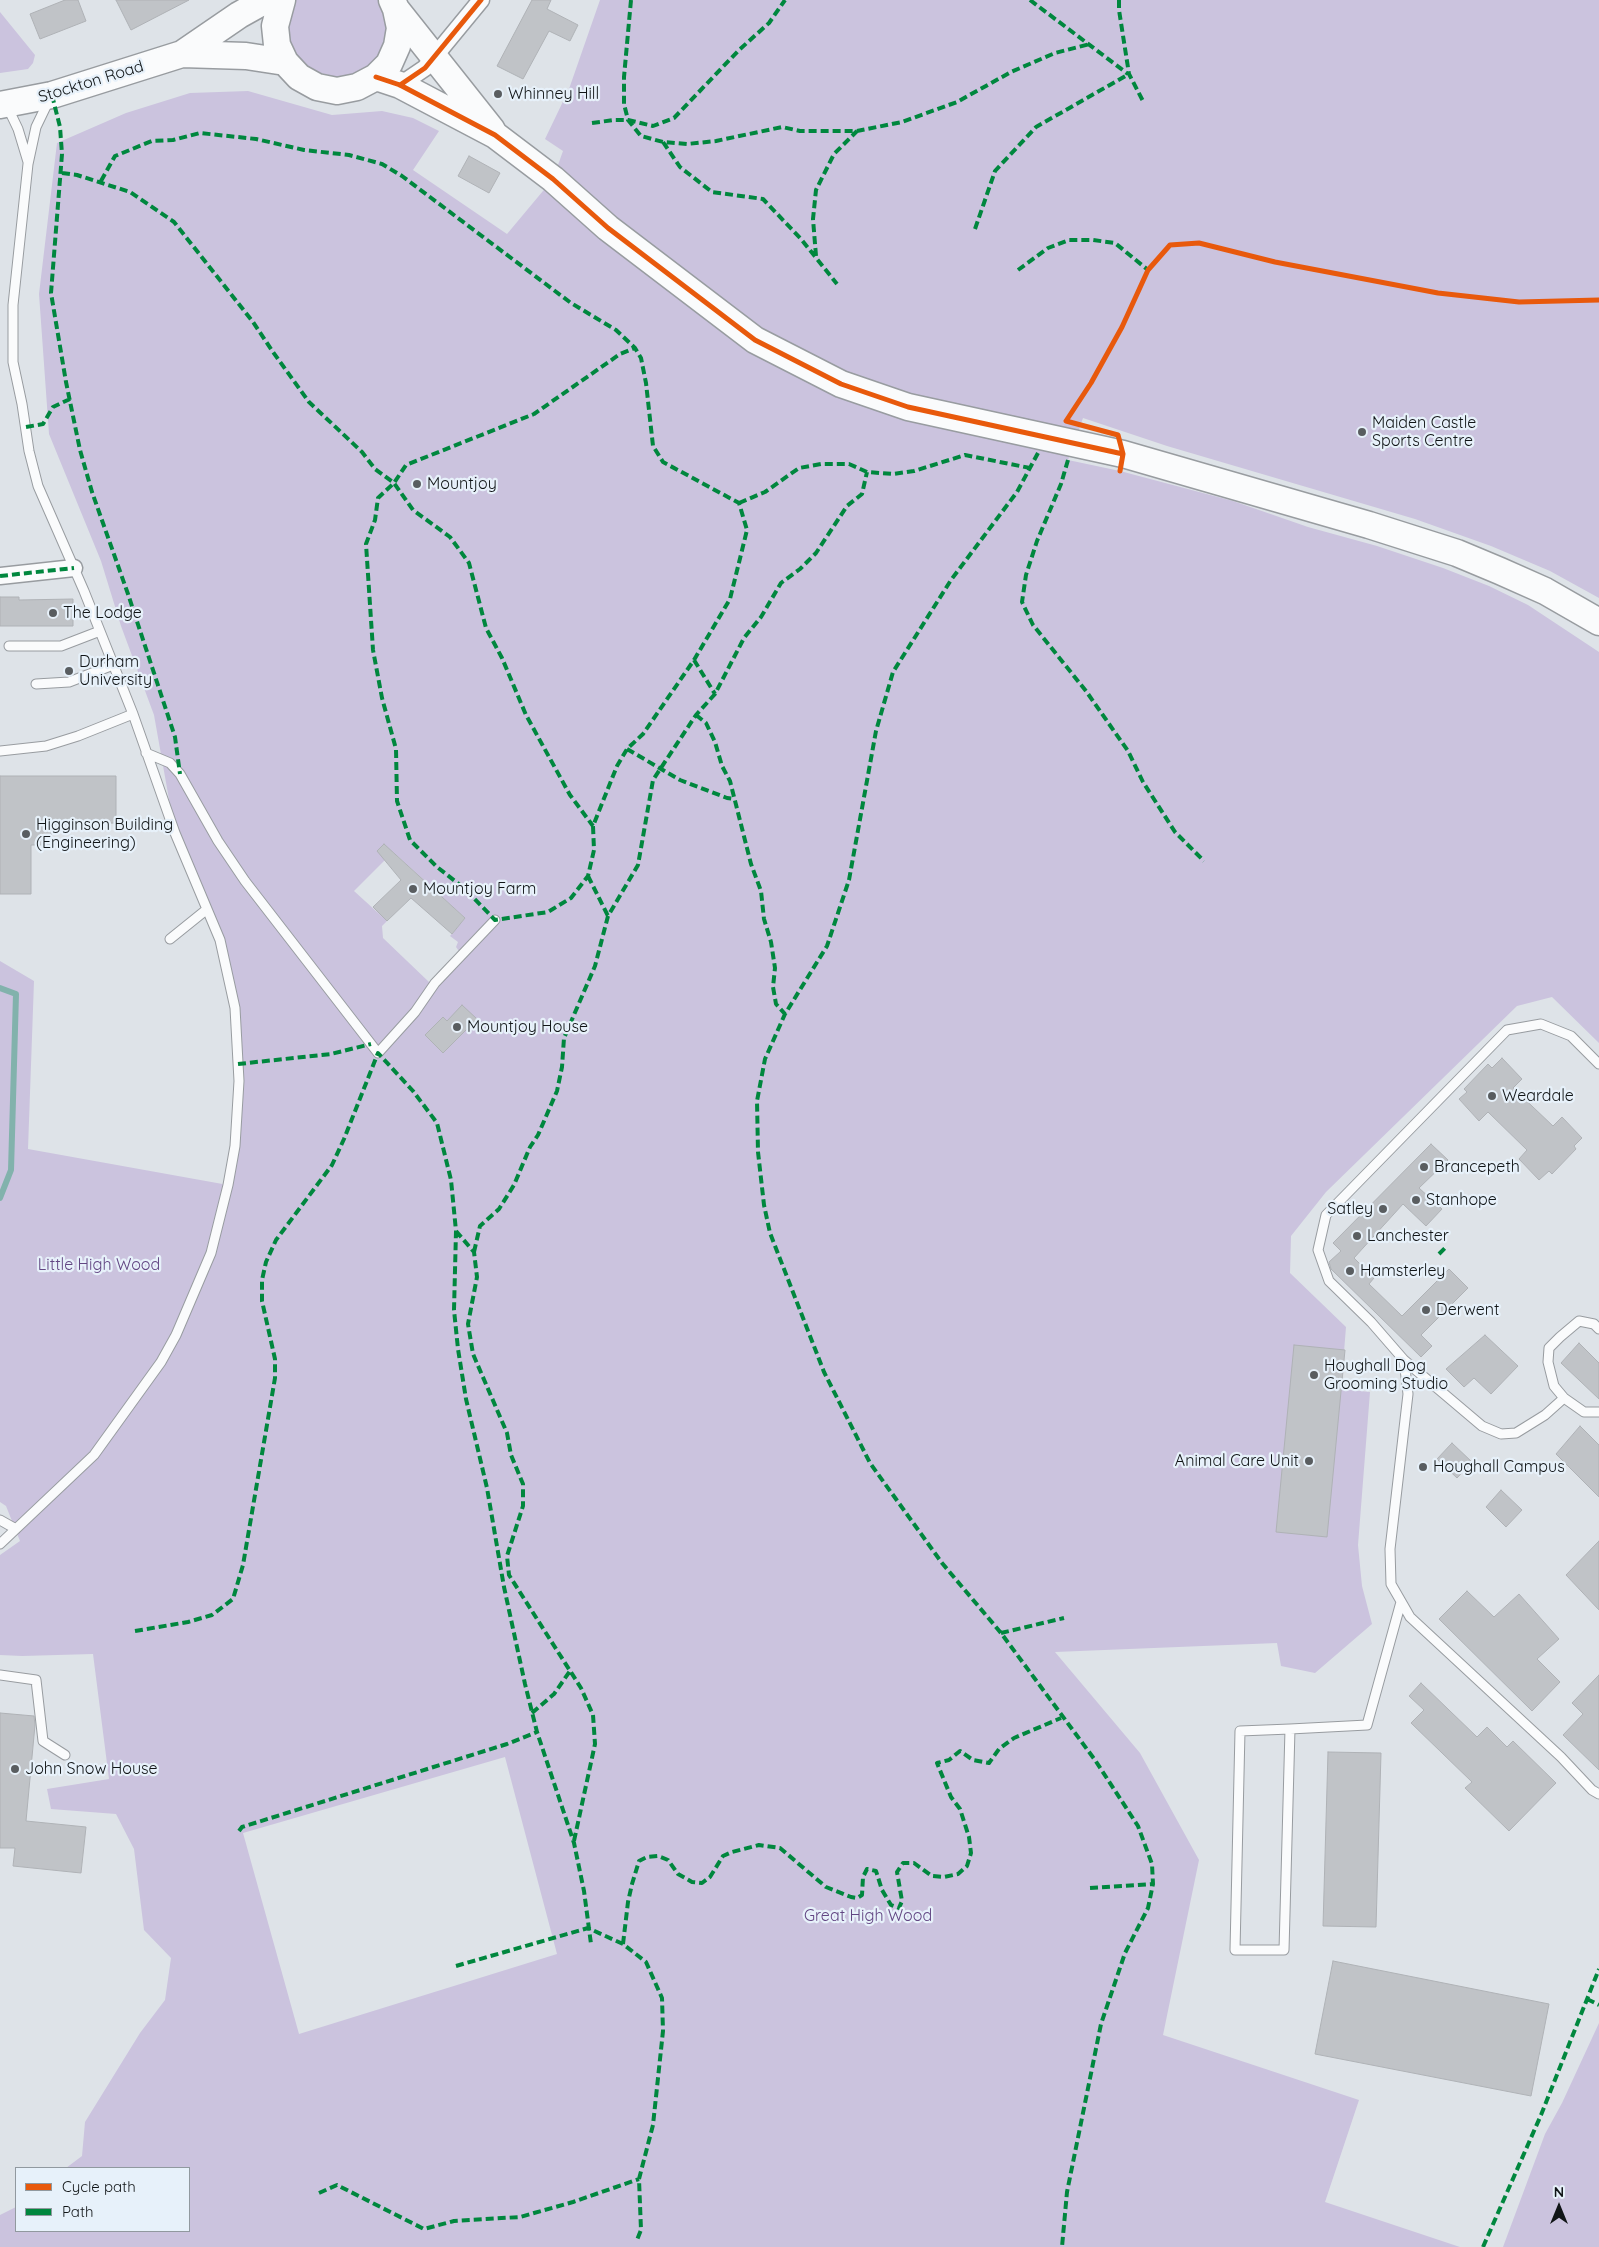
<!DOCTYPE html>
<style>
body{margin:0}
#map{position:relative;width:1599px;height:2247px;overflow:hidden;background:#dee3e8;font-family:Quicksand,sans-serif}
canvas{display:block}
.legend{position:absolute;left:15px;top:2167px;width:175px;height:65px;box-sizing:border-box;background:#e7f1fa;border:1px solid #91999f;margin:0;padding:6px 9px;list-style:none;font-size:15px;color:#111517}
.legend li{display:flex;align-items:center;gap:10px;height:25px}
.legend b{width:25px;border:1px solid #91999f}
.north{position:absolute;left:1534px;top:2182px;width:50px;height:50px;-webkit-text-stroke:4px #e7f1fa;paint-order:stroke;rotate:0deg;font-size:14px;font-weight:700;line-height:20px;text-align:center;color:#111517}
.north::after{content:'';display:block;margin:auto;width:18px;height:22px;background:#111517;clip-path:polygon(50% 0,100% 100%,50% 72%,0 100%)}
</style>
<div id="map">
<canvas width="1599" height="2247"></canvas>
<ul class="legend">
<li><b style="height:6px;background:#e8590c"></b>Cycle path</li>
<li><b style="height:6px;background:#00873e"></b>Path</li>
</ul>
<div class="north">N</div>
</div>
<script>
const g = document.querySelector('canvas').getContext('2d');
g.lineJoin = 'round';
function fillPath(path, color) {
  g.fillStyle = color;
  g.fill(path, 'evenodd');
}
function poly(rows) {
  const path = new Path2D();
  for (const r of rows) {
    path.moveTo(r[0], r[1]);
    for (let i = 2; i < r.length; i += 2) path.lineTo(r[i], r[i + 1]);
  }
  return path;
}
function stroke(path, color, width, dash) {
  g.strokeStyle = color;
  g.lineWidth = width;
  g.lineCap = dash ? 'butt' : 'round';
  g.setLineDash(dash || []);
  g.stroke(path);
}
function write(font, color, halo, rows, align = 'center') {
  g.font = font + ' Quicksand,sans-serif';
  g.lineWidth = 4.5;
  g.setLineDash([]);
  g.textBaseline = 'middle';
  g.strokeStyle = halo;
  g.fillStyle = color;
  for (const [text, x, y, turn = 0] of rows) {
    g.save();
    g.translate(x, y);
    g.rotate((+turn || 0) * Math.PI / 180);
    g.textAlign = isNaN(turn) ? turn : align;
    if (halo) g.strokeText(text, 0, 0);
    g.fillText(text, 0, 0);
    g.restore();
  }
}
fillPath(poly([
 [294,0,381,0,389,28,381,54,362,72,336,77,310,70,292,50,286,25],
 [600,0,1599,0,1599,598,1550,571,1491,546,1415,519,1167,446,1083,418,1068,460,1120,471,1233,501,1308,527,1377,546,1443,568,1489,586,1528,605,1599,652,1599,1043,1552,997,1517,1006,1326,1192,1291,1236,1290,1273,1346,1327,1341,1389,1370,1392,1358,1545,1362,1586,1372,1624,1315,1673,1281,1666,1277,1643,1055,1652,1140,1753,1199,1860,1163,2035,1359,2100,1325,2202,1460,2247,0,2247,0,2215,16,2207,16,2231,189,2231,189,2168,66,2168,82,2156,85,2122,140,2033,165,2000,171,1958,144,1930,134,1849,116,1814,51,1809,47,1789,109,1779,93,1654,22,1656,0,1655,0,1555,20,1541,6,1506,0,1502,0,961,34,981,28,1149,228,1185,235,1146,237,1037,220,940,175,833,154,715,121,626,101,561,49,434,39,294,57,143,126,113,190,93,248,91,332,115,382,111,413,118,439,131,413,170,507,234,553,179,563,151,545,139,569,89],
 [393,852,465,918,450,936,458,942,456,947,459,951,429,982,383,938,382,926,387,921,354,891],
 [505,1757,557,1954,299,2034,243,1833],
 [0,12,35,55,33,63,28,69,0,73],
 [1599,2023,1599,2247,1503,2247,1545,2134,1562,2103]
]), '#cbc3de');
stroke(poly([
 [0,988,16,994,11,1170,0,1198]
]), '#82b2ac', 6);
const building = poly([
 [65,0,78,0,86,21,40,39,30,14,65,0],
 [116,0,189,0,131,30,116,0],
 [532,0,551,0,547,9,578,25,570,41,549,31,523,79,497,66,532,0],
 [469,156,500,173,489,193,458,176,469,156],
 [0,597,19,597,19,600,73,599,73,626,0,626,0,597],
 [0,776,116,776,116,823,51,824,52,845,31,845,31,894,0,894,0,776],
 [384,844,465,918,452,934,411,898,387,921,373,907,401,880,377,851,384,844],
 [462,1005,477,1019,443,1053,425,1035,443,1017,447,1021,462,1005],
 [1502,1058,1522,1079,1513,1088,1553,1126,1562,1117,1582,1138,1574,1146,1576,1149,1552,1174,1549,1171,1539,1180,1519,1159,1527,1150,1488,1112,1479,1121,1459,1099,1467,1092,1464,1089,1488,1064,1492,1068,1502,1058],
 [1431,1144,1448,1160,1419,1188,1442,1209,1426,1226,1403,1204,1354,1258,1374,1278,1369,1284,1402,1316,1449,1269,1468,1288,1421,1335,1432,1346,1421,1357,1331,1269,1329,1262,1341,1251,1333,1243,1431,1144],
 [1485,1335,1518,1366,1491,1394,1474,1378,1464,1387,1446,1369,1485,1335],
 [1579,1343,1599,1363,1599,1399,1561,1363,1579,1343],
 [1294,1345,1345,1350,1327,1537,1276,1532,1294,1345],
 [1580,1426,1599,1445,1599,1497,1556,1454,1580,1426],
 [1452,1443,1472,1462,1457,1478,1437,1459,1452,1443],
 [1501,1490,1522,1510,1506,1527,1486,1507,1501,1490],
 [1599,1541,1599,1610,1566,1575,1599,1541],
 [1467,1591,1494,1617,1519,1594,1559,1639,1537,1659,1560,1682,1532,1711,1439,1619,1467,1591],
 [1599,1675,1599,1770,1563,1735,1583,1714,1572,1703,1599,1675],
 [1421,1683,1477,1737,1487,1727,1507,1747,1513,1741,1556,1783,1509,1831,1465,1788,1472,1782,1411,1723,1424,1710,1409,1696,1421,1683],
 [0,1713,34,1716,35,1725,26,1821,86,1827,81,1873,13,1866,15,1848,0,1848,0,1713],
 [1328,1752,1381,1753,1376,1927,1323,1926,1328,1752],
 [1333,1961,1549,2004,1531,2096,1315,2054,1333,1961]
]);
fillPath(building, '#c0c3c7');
stroke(building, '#afb2b6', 1);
const lane = poly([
 [7,106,18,129,28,162],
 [9,646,61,646,100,631],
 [36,684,69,682,113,665],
 [0,751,46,746,78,736,133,714],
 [146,753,170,763,180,774,218,841,245,881,378,1053,415,1012,435,983,495,920],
 [170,939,206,910],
 [1599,1329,1594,1324,1579,1321,1560,1337,1549,1348,1548,1362,1554,1386,1564,1398,1584,1412,1599,1412],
 [1404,1360,1408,1394,1390,1549,1391,1584,1410,1617,1561,1757,1592,1790,1599,1794],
 [1564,1398,1545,1415,1516,1433,1501,1434,1482,1426,1404,1360,1371,1322,1329,1281,1318,1250,1326,1215,1507,1030,1541,1024,1571,1036,1599,1064],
 [0,1520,16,1529],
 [0,1544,94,1455,161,1362,176,1335,211,1253,228,1185,235,1146,239,1081,235,1008,220,940,175,833,133,714,84,591,38,486,29,451,22,404,13,362,13,305,28,164,36,127,49,100],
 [0,1675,36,1680,43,1741,65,1755],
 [1290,1729,1284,1950,1235,1950,1240,1731,1290,1729,1367,1725,1401,1602]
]);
const street = poly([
 [400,85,425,68,481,0],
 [0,576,74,568]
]);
const primary = poly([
 [282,0,275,26,277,45,285,62,299,77,317,87,337,91,357,87,376,77,389,64,397,46,400,28,396,9,392,0],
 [396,9,492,130],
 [182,54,246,56,285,62],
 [376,77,400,85,495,135,553,179,608,228,755,340,841,384,908,407,1123,454,1369,525,1457,553,1500,571,1545,591,1599,622],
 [0,105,52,95,182,54,239,15,266,0]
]);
stroke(lane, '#989ca0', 11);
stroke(street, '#989ca0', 19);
stroke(primary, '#989ca0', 29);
stroke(lane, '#fafbfc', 9);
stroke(street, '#fafbfc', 16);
stroke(primary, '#fafbfc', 26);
stroke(poly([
 [631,0,624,77,624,104,628,120,641,136,663,142,687,144,716,141,782,127,800,131,857,131,902,122,957,102,1011,72,1055,53,1090,44],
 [1030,0,1128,74],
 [1119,0,1119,10,1129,74,1144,103],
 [52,95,60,127,62,154,51,293,66,382,80,450,92,492,128,594,175,737,180,774],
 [592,123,614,120,628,120,653,126,674,118,739,50,769,23,785,0],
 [663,142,680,167,712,192,763,199,801,239,837,284],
 [62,173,77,175,130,192,174,222,253,322,273,352,309,402,362,452,375,469,394,483,413,510,450,537,469,563,486,628,502,658,526,715,570,795,593,826],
 [101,181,115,156,152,141,173,140,200,133,256,139,304,150,349,155,382,164,402,176,571,303,616,330,635,348,641,358,646,383,653,446,663,462,739,503,747,530,730,599,694,660,643,734,627,749,617,766,593,826,594,850,588,876,571,898,548,912,495,920,464,888,437,867,410,840,397,801,396,749,382,698,373,650,366,544,375,520,378,498,394,483,406,465,534,414,620,354,635,348],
 [975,229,995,171,1036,127,1129,74],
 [816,256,813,219,816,190,834,154,857,131],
 [1018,270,1048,248,1069,240,1093,240,1115,243,1148,270],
 [26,427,43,424,53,407,70,399],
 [1038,453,1017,492,951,580,893,672,876,731,849,880,827,946,785,1014,765,1059,757,1101,758,1152,764,1205,770,1233,824,1372,870,1463,942,1563,1001,1633,1095,1760,1138,1826,1152,1864,1153,1884,1148,1908,1125,1953,1101,2024,1067,2192,1062,2247],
 [1068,460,1061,484,1037,541,1026,575,1022,602,1033,625,1086,691,1128,751,1143,782,1175,832,1204,861],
 [739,503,765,492,799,468,821,464,849,464,867,472,893,474,914,471,965,455,1030,468],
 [0,576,74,568],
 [694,660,715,694],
 [696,715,706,723,715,742,722,766,730,781,751,864,761,891,764,919,771,942,775,968,773,987,776,1004,785,1014],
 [627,749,680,780,727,798,734,799],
 [588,876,608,916],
 [238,1064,331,1054,371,1044],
 [456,1231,474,1252,477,1277,468,1324,473,1354,507,1433,511,1455,523,1484,523,1506,507,1556,509,1575,581,1688,593,1715,595,1744,574,1841],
 [474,1252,480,1226,499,1209,514,1185,530,1147,538,1135,557,1091,562,1067,564,1038,595,966,608,916,638,865,653,780,696,715,715,694,744,638,761,617,781,583,800,569,816,553,847,506,862,494,867,472],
 [1439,1254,1447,1246],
 [135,1631,188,1622,212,1615,233,1599,243,1565,275,1378,275,1359,262,1301,262,1280,266,1262,276,1240,332,1165,344,1139,378,1053,413,1091,437,1123,451,1180,456,1231,454,1310,458,1349,466,1399,487,1488,504,1587,525,1684,537,1732,574,1843,584,1891,591,1944],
 [1001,1633,1064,1618],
 [532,1713,554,1694,570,1671],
 [239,1831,242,1827,507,1744,537,1732],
 [1090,1888,1153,1884],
 [623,1944,628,1902,632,1884,639,1861,647,1857,658,1856,668,1860,678,1874,692,1882,702,1883,710,1877,723,1856,732,1852,759,1845,780,1848,826,1887,851,1897,857,1898,862,1895,863,1877,867,1869,876,1871,882,1890,891,1905,899,1908,902,1901,897,1872,903,1863,914,1863,932,1876,944,1877,958,1874,967,1866,971,1853,969,1837,960,1809,951,1797,937,1763,949,1760,960,1751,973,1760,989,1763,999,1749,1014,1738,1061,1718],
 [456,1966,588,1928,623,1944,646,1962,662,1998,663,2031,653,2125,639,2179,641,2230,637,2240],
 [1587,1999,1599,2005],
 [319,2193,337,2185,424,2229,454,2221,520,2217,573,2202,639,2179],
 [1483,2247,1541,2115,1599,1969]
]), '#00873e', 4, [8, 4]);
stroke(poly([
 [376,77,400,85,495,135,553,179,608,228,755,340,841,384,908,407,1123,454],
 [400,85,425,68,481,0],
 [1120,471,1123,454,1118,435,1066,421,1091,383,1122,327,1148,270,1170,245,1199,243,1275,262,1438,293,1519,302,1599,300]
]), '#e8590c', 5);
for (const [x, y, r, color] of [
 [498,94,5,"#595d60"],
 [1362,432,5,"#595d60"],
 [417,484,5,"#595d60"],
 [53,613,5,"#595d60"],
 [69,671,5,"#595d60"],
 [26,834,5,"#595d60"],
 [413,889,5,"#595d60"],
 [457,1027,5,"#595d60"],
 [1492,1096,5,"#595d60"],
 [1424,1167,5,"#595d60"],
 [1416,1200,5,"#595d60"],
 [1383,1209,5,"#595d60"],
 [1357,1236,5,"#595d60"],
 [1350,1271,5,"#595d60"],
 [1426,1310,5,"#595d60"],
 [1314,1375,5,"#595d60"],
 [1309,1461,5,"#595d60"],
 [1423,1467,5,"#595d60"],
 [15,1769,5,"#595d60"]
]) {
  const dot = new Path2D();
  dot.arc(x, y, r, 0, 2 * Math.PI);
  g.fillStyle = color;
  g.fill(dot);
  stroke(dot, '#e7f1fa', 2);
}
write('16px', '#111517', '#e7f1fa', [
 ["Stockton Road",91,82,-17]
]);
write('16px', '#111517', '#e7f1fa', [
 ["Whinney Hill",508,94],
 ["Maiden Castle",1372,423],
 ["Sports Centre",1372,441],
 ["Mountjoy",427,484],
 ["The Lodge",63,613],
 ["Durham",79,662],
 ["University",79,680],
 ["Higginson Building",36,825],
 ["(Engineering)",36,843],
 ["Mountjoy Farm",423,889],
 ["Mountjoy House",467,1027],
 ["Weardale",1502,1096],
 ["Brancepeth",1434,1167],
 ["Stanhope",1426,1200],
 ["Satley",1373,1209,"right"],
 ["Lanchester",1367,1236],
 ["Hamsterley",1360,1271],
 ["Derwent",1436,1310],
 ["Houghall Dog",1324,1366],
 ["Grooming Studio",1324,1384],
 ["Animal Care Unit",1299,1461,"right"],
 ["Houghall Campus",1433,1467],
 ["John Snow House",25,1769]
], 'left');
write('16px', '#624683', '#e7f1fa', [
 ["Little High Wood",99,1265],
 ["Great High Wood",868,1916]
]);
</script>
